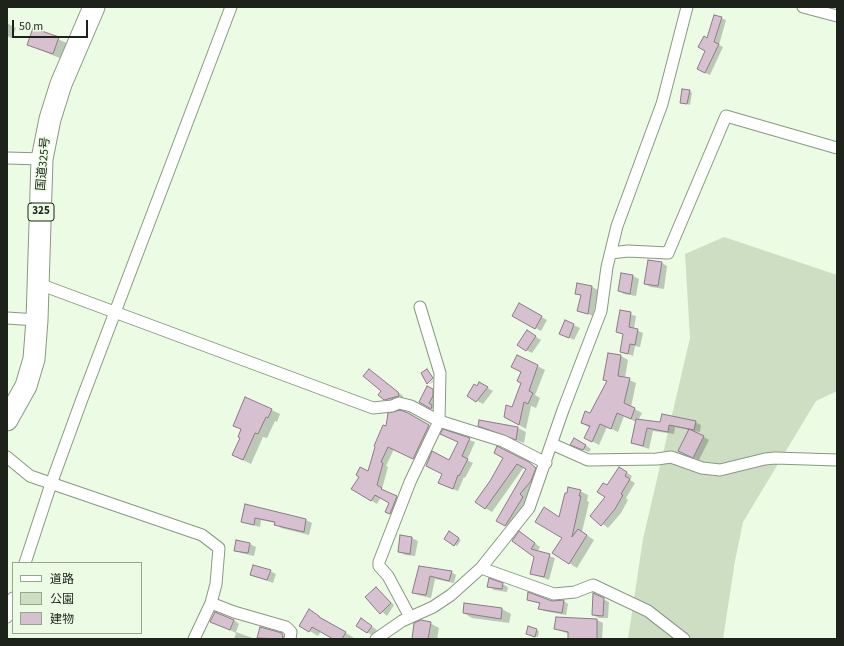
<!DOCTYPE html>
<meta charset="utf-8">
<style>
body{margin:0}
#map{position:relative;width:844px;height:646px;overflow:hidden;background:#ecfbe4;font-family:"Source Sans 3","Noto Sans JP",sans-serif}
canvas{display:block}
.frame{position:absolute;inset:0;border:8px solid #1d221a;pointer-events:none}
.legend{position:absolute;left:12px;top:562px;width:130px;height:72px;box-sizing:border-box;background:#ecfbe4;border:1px solid #99a493;margin:0;padding:5px 7px;list-style:none;font-size:12px;color:#1d221a}
.legend li{display:flex;align-items:center;gap:8px;height:20px}
.legend b{width:20px;border:1px solid #99a493}
.scale{position:absolute;left:12px;top:20px;width:76px;height:18px;box-sizing:border-box;border:2px solid #1d221a;border-top:0;padding-left:5px;font-size:12px;line-height:14px;white-space:nowrap;color:#1d221a;-webkit-text-stroke:3px #ecfbe4;paint-order:stroke}
</style>
<div id="map">
<canvas width="844" height="646"></canvas>
<div class="frame"></div>
<ul class="legend">
<li><b style="height:5px;background:#fff"></b>道路</li>
<li><b style="height:11px;background:#cddec3"></b>公園</li>
<li><b style="height:11px;background:#d7c1d1"></b>建物</li>
</ul>
<div class="scale">50 m</div>
</div>
<script>
const g = document.querySelector('canvas').getContext('2d');
g.lineJoin = 'round';
function fillPath(path, color) {
  g.fillStyle = color;
  g.fill(path, 'evenodd');
}
function poly(rows) {
  const path = new Path2D();
  for (const r of rows) {
    path.moveTo(r[0], r[1]);
    for (let i = 2; i < r.length; i += 2) path.lineTo(r[i], r[i + 1]);
  }
  return path;
}
function stroke(path, color, width, dash) {
  g.strokeStyle = color;
  g.lineWidth = width;
  g.lineCap = dash ? 'butt' : 'round';
  g.setLineDash(dash || []);
  g.stroke(path);
}
function write(font, color, halo, rows, align = 'center') {
  g.font = font + ' "Source Sans 3","Noto Sans JP",sans-serif';
  g.lineWidth = 3;
  g.setLineDash([]);
  g.textBaseline = 'middle';
  g.strokeStyle = halo;
  g.fillStyle = color;
  for (const [text, x, y, turn = 0] of rows) {
    g.save();
    g.translate(x, y);
    g.rotate((+turn || 0) * Math.PI / 180);
    g.textAlign = isNaN(turn) ? turn : align;
    if (halo) g.strokeText(text, 0, 0);
    g.fillText(text, 0, 0);
    g.restore();
  }
}
fillPath(poly([
 [724,237,837,275,837,391,816,401,743,522,735,561,723,639,628,639,643,539,690,338,685,254]
]), '#cddec3');
fillPath(poly([
 [721,18,726,20,719,45,723,47,710,75,703,72,708,40],
 [7,23,16,28,12,38,7,36],
 [34,29,67,43,62,59,28,45],
 [690,91,692,93,690,105,681,102],
 [662,263,667,266,664,289,651,287,645,284],
 [622,274,633,276,639,279,636,296,624,294,619,291],
 [578,285,592,287,598,290,593,316,578,310,582,296,576,293],
 [519,304,547,320,541,331,513,315],
 [621,312,636,316,634,329,643,333,640,347,635,346,633,356,621,351,624,335,617,332],
 [565,321,580,328,574,340,566,336],
 [533,335,541,340,532,353,526,350],
 [608,354,621,356,628,360,625,378,636,383,631,407,642,413,638,421,661,423,695,422,701,425,700,432,693,431,709,440,699,460,685,454,689,430,675,427,674,434,653,431,649,449,632,443,636,422,624,416,618,432,607,427,599,445,586,438,590,428,582,423,591,414,608,382,604,379],
 [518,356,545,370,535,395,540,398,536,408,531,406,526,429,505,417,513,408,522,383],
 [369,370,403,396,403,399,390,402,385,399,383,391],
 [434,379,435,380,430,384,429,384],
 [479,383,493,391,483,404,468,396],
 [427,388,438,394,437,411,420,402],
 [246,398,280,414,277,422,275,421,267,438,263,437,251,464,233,455,241,438,242,430,235,426],
 [408,414,434,429,419,461,394,449,386,466,388,467,382,489,402,500,396,516,386,511,390,502,381,497,377,504,353,489,369,473,387,428],
 [480,421,518,428,526,432,524,443,487,430,479,425],
 [443,431,475,442,467,460,473,463,465,478,464,477,458,491,445,486,449,461,459,442],
 [585,445,591,449,589,452,577,447],
 [504,458,529,463,542,472,537,485,526,499,529,501,512,529,497,520,527,469,524,467,492,512,485,508,491,482],
 [619,468,632,476,630,480,635,483,626,498,628,500,621,513,608,528,591,515,607,497],
 [580,491,588,495,587,501,589,502,582,532,594,540,577,568,554,553,563,538,560,518],
 [246,505,306,520,312,523,309,535,281,528,275,523,261,520,260,527,248,524,242,521],
 [449,533,461,540,457,546,445,539],
 [401,536,412,538,418,541,415,556,405,555,399,551],
 [525,536,540,547,537,552,555,558,549,580,531,573,536,557,513,541],
 [237,541,250,544,256,547,254,556,241,553,235,550],
 [420,567,451,572,456,575,454,583,435,579,431,598,418,595,413,592],
 [270,571,276,574,273,583,251,575],
 [502,584,508,587,507,592,494,590,488,586],
 [376,588,394,605,387,616,366,598],
 [603,599,609,602,608,618,599,618,593,615],
 [528,600,564,601,568,604,566,615,544,611,540,608,540,604],
 [502,609,511,614,509,623,472,618,464,613],
 [309,610,354,638,353,639,329,639,331,637,321,631,318,636,300,625],
 [557,618,597,620,603,623,602,639,569,639,569,634,555,629],
 [234,620,239,624,236,632,255,639,234,639,236,633,211,621],
 [367,623,377,630,373,636,357,625],
 [430,623,439,628,437,639,413,639],
 [260,628,282,634,290,639,257,639],
 [529,628,539,631,538,637,530,635]
]), '#0003');
const building = poly([
 [714,15,722,17,714,42,719,44,705,73,697,69,705,51,698,47,704,36,707,38,714,15],
 [33,28,59,37,53,54,27,45,33,28],
 [682,89,690,90,687,104,680,103,682,89],
 [648,260,662,262,658,286,644,284,648,260],
 [621,273,633,275,630,294,618,291,621,273],
 [577,283,592,286,588,314,577,311,581,295,575,294,577,283],
 [519,303,542,316,535,329,512,316,519,303],
 [620,310,631,312,629,327,638,329,635,345,630,344,628,354,620,352,623,334,616,332,620,310],
 [565,320,574,324,569,338,559,334,565,320],
 [527,330,536,336,526,351,517,345,527,330],
 [608,353,621,355,618,376,630,378,624,403,635,408,631,419,617,413,611,429,600,424,592,442,584,438,590,426,581,423,585,411,590,413,607,381,603,380,608,353],
 [517,355,538,365,529,391,533,393,528,404,524,402,519,425,504,417,506,405,512,407,521,383,517,381,521,372,511,367,517,355],
 [369,369,398,392,399,396,384,400,378,395,381,391,363,376,369,369],
 [427,369,433,378,427,384,421,373,427,369],
 [479,382,488,387,476,402,467,396,474,384,477,386,479,382],
 [427,386,433,389,433,396,429,403,432,405,431,409,419,402,427,386],
 [245,397,272,409,268,418,266,417,258,434,255,433,243,460,232,455,240,438,238,437,241,429,233,426,245,397],
 [400,410,408,413,429,425,413,459,388,447,381,462,383,463,377,485,382,488,381,489,397,496,390,514,385,512,389,503,375,495,371,501,351,489,359,477,356,475,360,467,368,471,375,447,374,446,383,425,386,426,388,413,400,410],
 [662,414,696,421,694,430,669,425,668,432,647,428,643,446,631,443,636,419,660,422,662,414],
 [479,420,518,427,516,440,478,426,479,420],
 [443,429,470,438,462,456,468,459,459,476,458,475,453,489,438,483,442,474,426,466,432,451,449,460,458,442,440,434,443,429],
 [689,429,704,436,693,458,678,451,689,429],
 [574,438,586,445,583,450,570,445,574,438],
 [497,446,529,462,536,468,531,481,520,494,523,497,505,526,496,521,526,469,517,464,485,509,475,502,490,481,503,458,494,453,497,446],
 [619,467,627,472,625,476,630,479,621,494,623,495,615,509,601,526,590,516,605,497,597,492,603,483,607,485,619,467],
 [568,487,581,490,579,496,581,496,572,537,578,529,587,535,569,564,552,553,562,538,535,522,544,507,559,517,565,493,567,493,568,487],
 [245,504,306,519,304,532,274,525,275,522,255,518,254,525,241,522,245,504],
 [449,531,459,538,454,546,444,539,449,531],
 [519,531,535,543,531,549,550,554,544,577,530,574,534,557,512,541,519,531],
 [400,535,412,537,410,554,398,552,400,535],
 [236,540,250,543,248,553,234,551,236,540],
 [253,565,271,570,267,580,250,575,253,565],
 [419,566,452,571,449,581,430,576,426,595,412,593,419,566],
 [489,578,503,583,502,589,487,587,489,578],
 [376,587,391,603,380,614,365,597,376,587],
 [528,592,552,601,564,600,562,613,538,609,540,603,527,600,528,592],
 [593,593,604,598,603,616,592,615,593,593],
 [464,603,502,608,501,619,463,613,464,603],
 [309,609,319,616,319,617,346,632,342,639,333,639,312,627,309,632,299,626,309,609],
 [215,612,234,620,230,630,210,622,215,612],
 [556,617,597,619,597,639,568,639,568,632,554,629,556,617],
 [361,618,372,626,367,633,356,626,361,618],
 [421,620,431,622,428,639,412,639,414,623,421,620],
 [528,626,537,629,535,637,526,634,528,626],
 [260,627,282,633,283,639,257,638,260,627]
]);
fillPath(building, '#d7c1d1');
stroke(building, '#8e7989', 1);
const street = poly([
 [803,7,837,16],
 [7,158,42,159],
 [611,253,628,251,668,253,726,116,837,148],
 [39,284,373,408,392,406,399,403,411,406,439,421,503,441,546,463],
 [7,318,37,320],
 [552,444,588,460,657,459,671,457,702,468,720,470,765,459,775,458,837,460],
 [7,457,30,476,202,535,219,548,216,584,211,603,194,639],
 [25,563,51,484,82,399,231,7],
 [481,568,554,594,575,592,593,585,648,611,684,639],
 [211,603,234,612,286,627,291,632,290,639],
 [7,617,13,598],
 [410,617,388,576,379,566,379,562,410,482,439,421,440,373,420,307],
 [376,639,402,621,433,607,451,595,481,568,529,508,563,410,601,311,607,267,617,226,662,104,687,7]
]);
const highway = poly([
 [7,420,26,386,34,359,37,320,42,159,50,119,61,84,94,7]
]);
stroke(street, '#8a9883', 13);
stroke(highway, '#8a9883', 23);
stroke(street, '#fff', 11);
stroke(highway, '#fff', 21);
for (const [x, y, w] of [
 [41,212,26]
]) {
  const box = new Path2D();
  box.roundRect(x - w / 2, y - 9, w, 18, 3);
  g.fillStyle = '#ecfbe4';
  g.fill(box);
  stroke(box, '#1d221a', 1);
}
write('bold 11px', '#1d221a', null, [
 ["325",41,212]
]);
write('12px', '#1d221a', '#ecfbe4', [
 ["国道325号",44,164,-85]
]);
</script>
